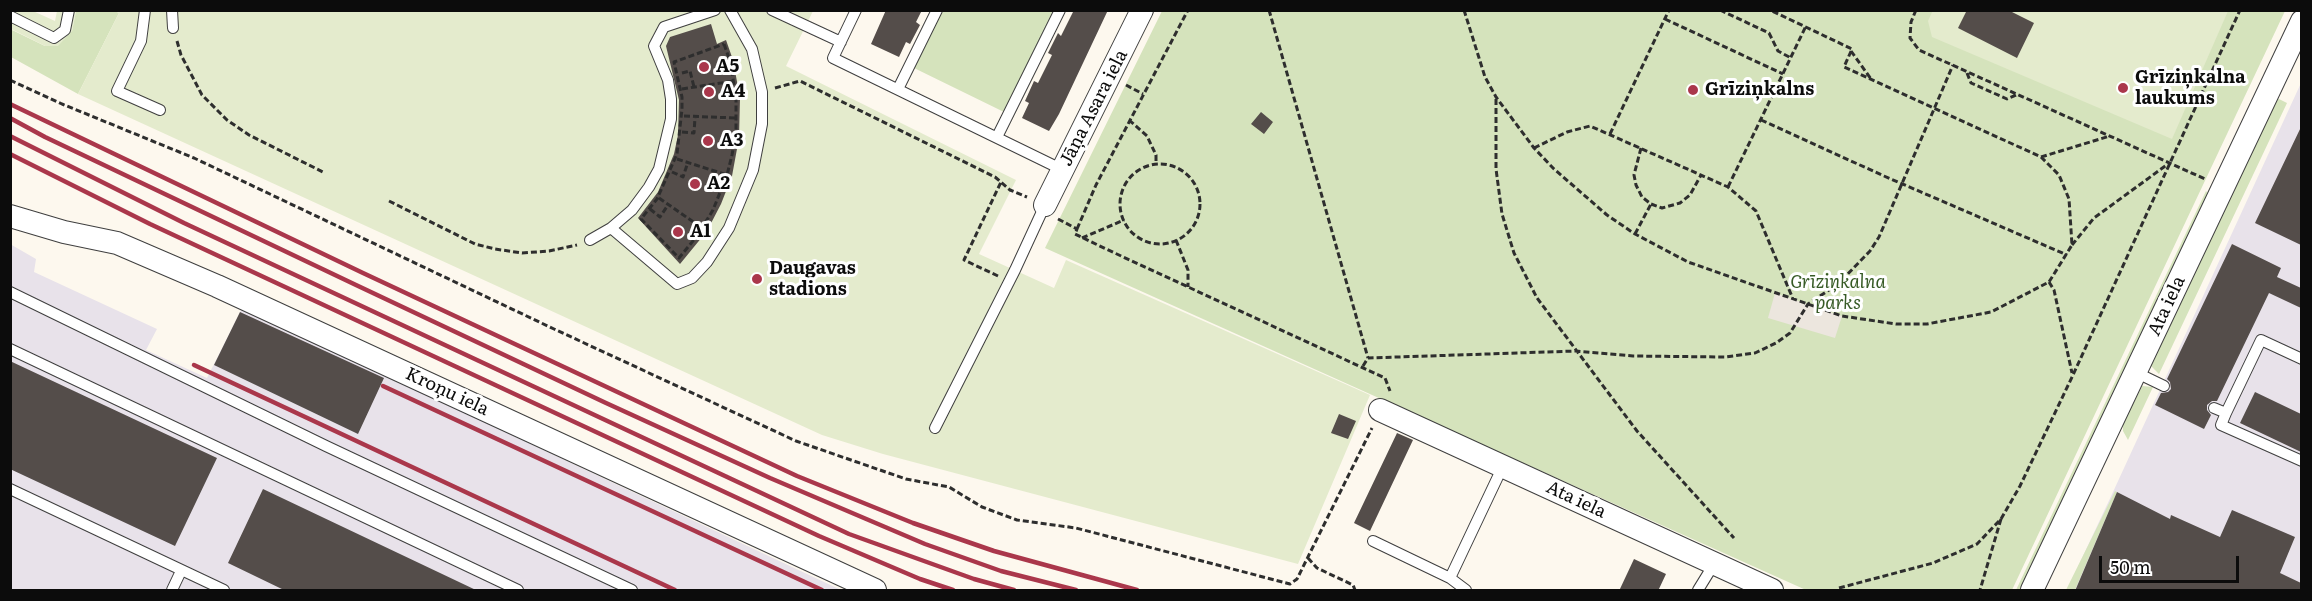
<!DOCTYPE html>
<meta charset="utf-8">
<style>
body{margin:0}
#map{position:relative;width:2312px;height:601px;overflow:hidden;background:#fdf8ee;font-family:Literata,serif}
canvas{display:block}
.frame{position:absolute;inset:0;border:12px solid #0c0c0c;pointer-events:none}
.scale{position:absolute;left:2099px;top:556px;width:140px;height:27px;box-sizing:border-box;border:3px solid #0c0c0c;border-top:0;padding-left:8px;font-size:18px;line-height:21px;white-space:nowrap;color:#0c0c0c;-webkit-text-stroke:4px #fff;paint-order:stroke}
</style>
<div id="map">
<canvas width="2312" height="601"></canvas>
<div class="frame"></div>
<div class="scale">50 m</div>
</div>
<script>
const g = document.querySelector('canvas').getContext('2d');
g.lineJoin = 'round';
function fillPath(path, color) {
  g.fillStyle = color;
  g.fill(path, 'evenodd');
}
function poly(rows) {
  const path = new Path2D();
  for (const r of rows) {
    if (r.length === 3) {
      path.moveTo(r[0] + r[2], r[1]);
      path.arc(r[0], r[1], r[2], 0, 2 * Math.PI);
      continue;
    }
    path.moveTo(r[0], r[1]);
    for (let i = 2; i < r.length; i += 2) path.lineTo(r[i], r[i + 1]);
  }
  return path;
}
function stroke(path, color, width, dash) {
  g.strokeStyle = color;
  g.lineWidth = width;
  g.lineCap = dash ? 'butt' : 'round';
  g.setLineDash(dash || []);
  g.stroke(path);
}
function write(font, color, halo, rows, align = 'center') {
  g.font = font + ' Literata,serif';
  g.lineWidth = 6;
  g.setLineDash([]);
  g.textBaseline = 'middle';
  g.strokeStyle = halo;
  g.fillStyle = color;
  for (const [text, x, y, turn = 0] of rows) {
    g.save();
    g.translate(x, y);
    g.rotate((+turn || 0) * Math.PI / 180);
    g.textAlign = isNaN(turn) ? turn : align;
    if (halo) g.strokeText(text, 0, 0);
    g.fillText(text, 0, 0);
    g.restore();
  }
}
fillPath(poly([
 [2301,83,2301,590,2067,590,2113,492],
 [10,244,36,259,34,272,157,329,146,350,207,378,242,308,841,590,11,590]
]), '#e8e2ea');
fillPath(poly([
 [76,11,115,11,119,13,78,94,11,57,10,29,45,46,72,31],
 [941,11,1053,11,1004,112,914,68],
 [1162,11,2285,11,2012,590,1806,590,1045,248],
 [2277,98,2287,103,2159,374,2151,366],
 [2206,191,2209,195,2021,590,2016,590],
 [2142,386,2153,387,2128,440,2123,431,2123,424],
 [2115,491,2117,492,2075,590,2066,590]
]), '#d5e3bc');
fillPath(poly([
 [1933,10,2228,11,2172,139,1932,37,1928,21],
 [10,11,33,11,55,21,57,11,76,11,72,31,58,46,45,46,11,29],
 [115,11,813,11,786,66,1016,180,979,254,1054,288,1066,260,1370,395,1298,564,883,454,822,435,78,94,119,13]
]), '#e4ebcd');
fillPath(poly([
 [1775,293,1842,316,1835,338,1768,318]
]), '#ece6de');
fillPath(poly([
 [886,10,922,10,916,22,920,25,910,44,906,42,899,57,871,44],
 [1074,10,1108,10,1059,114,1049,131,1022,118,1029,103,1025,101,1034,81,1038,83,1052,55,1048,53,1058,33,1061,36],
 [1967,10,2008,10,2034,23,2017,58,1958,28],
 [711,24,717,44,726,40,733,60,740,98,739,138,732,176,721,204,707,231,680,264,638,218,658,192,674,154,678,135,679,100,666,46,670,37],
 [1261,112,1273,122,1264,134,1251,124],
 [2301,127,2301,245,2255,223],
 [2232,244,2281,268,2277,277,2301,288,2301,308,2269,293,2217,401,2212,401,2207,405,2207,410,2211,415,2204,429,2155,405,2161,393,2168,392,2171,389,2170,382,2167,379],
 [240,312,384,378,358,434,214,365],
 [10,361,217,458,175,546,10,469],
 [2255,392,2301,414,2301,452,2240,423],
 [1339,414,1356,421,1348,439,1331,433],
 [1397,433,1413,440,1370,531,1354,523],
 [263,489,478,591,286,591,228,563],
 [2117,492,2170,519,2171,515,2220,537,2232,510,2295,537,2280,573,2301,583,2301,591,2075,591],
 [1634,559,1666,574,1658,591,1619,591]
]), '#544d4a');
const service = poly([
 [145,10,141,41,117,91,160,110],
 [172,10,173,28],
 [772,10,841,42],
 [856,10,833,58,1063,170],
 [10,16,54,38,65,30,69,10],
 [898,89,937,10],
 [997,137,1060,10],
 [611,228,677,284,692,278,707,262,729,228,753,170,762,124,762,92,752,49,730,10],
 [590,240,611,228,632,210,649,187,659,169,671,119,671,99,668,80,654,46,664,27,715,10],
 [10,292,326,446,632,590],
 [10,349,518,590],
 [2135,372,2164,386],
 [2214,408,2226,413,2261,340,2302,359],
 [2226,413,2221,425,2302,461],
 [935,428,1015,270,1045,205],
 [10,489,224,590],
 [1373,541,1450,578,1503,466],
 [1450,578,1466,590],
 [172,590,181,571],
 [1698,590,1714,564]
]);
const minor = poly([
 [1045,205,1142,10],
 [10,216,64,232,117,243,217,286,875,590],
 [1380,410,1772,590],
 [2032,590,2302,21]
]);
stroke(service, '#3f3f3f', 12);
stroke(minor, '#3f3f3f', 24);
stroke(poly([
 [1269,10,1368,358],
 [1464,10,1485,77,1496,97,1534,148,1554,169,1607,215,1635,234,1688,262,1842,316,1896,324,1927,324,1991,312,2049,282,2072,245,2069,199,2059,175,2041,157,1844,67,1852,49,1770,10],
 [1720,10,1769,33,1778,51,1791,58],
 [1916,10,1911,22,1910,38,1919,50,2205,179],
 [1665,19,1783,74],
 [177,41,181,55,202,95,227,120,249,135,325,173],
 [724,44,730,61,736,97,736,133,732,155,727,175,713,210,697,236,679,258,641,219,657,199,677,154,682,109,682,97,674,62,724,44],
 [1851,51,1871,79],
 [682,73,690,71,694,87],
 [1967,73,1971,83,2007,99,2016,95],
 [10,80,62,104,194,158,554,329,796,441,906,479,949,487,982,507,1017,520,1076,528,1290,584,1297,579,1372,428],
 [1126,85,1143,94],
 [775,88,800,81,995,177,1010,190,1027,197],
 [682,89,734,81],
 [1496,99,1496,169,1502,214,1514,253,1537,298,1637,431,1734,538],
 [684,116,736,118],
 [1129,120,1147,136,1156,155,1156,165],
 [1761,120,1884,176,2067,255],
 [682,132,694,133,695,117],
 [1610,134,1669,10],
 [1534,148,1567,132,1590,126,1728,187,1756,211,1793,299],
 [1641,148,1634,175,1636,185,1642,197,1651,204,1662,208,1680,203,1690,195,1701,175],
 [2041,157,2110,136],
 [677,159,727,175],
 [1160,204,40],
 [672,172,683,177,688,162],
 [1728,187,1806,26],
 [659,198,702,228],
 [389,201,475,244,495,249,522,253,549,251,577,245],
 [650,209,660,217,668,205],
 [1058,219,1077,229,1075,234,1106,249,1385,378,1390,391],
 [1077,229,1096,185,1188,10],
 [1635,234,1651,204],
 [1082,238,1124,220],
 [1176,240,1188,270,1188,287],
 [2072,245,2094,218,2168,164],
 [998,276,964,260,1001,182],
 [2049,282,2054,290,2072,373],
 [1363,366,1368,358,1576,351,1633,356,1725,357,1755,353,1776,343,1790,333,1808,304,1838,284,1870,251,1879,237,1953,65],
 [2001,519,2020,486,2073,375,2240,10],
 [1308,558,1317,568,1353,585,1355,590],
 [1839,588,1933,563,1977,544,2001,519,1980,590]
]), '#2e2e2e', 3, [6, 3]);
stroke(service, '#fff', 10);
stroke(minor, '#fff', 22);
stroke(poly([
 [10,104,363,273,797,476,913,523,994,551,1137,590],
 [10,118,45,137,356,285,606,403,770,478,925,544,1001,571,1076,590],
 [10,136,184,223,849,534,974,579,1014,590],
 [10,154,150,224,819,536,920,579,953,590],
 [194,365,675,590],
 [383,386,822,590]
]), '#aa374b', 4.5);
for (const [x, y, r, color] of [
 [704,67,6,"#aa374b"],
 [2123,88,6,"#aa374b"],
 [1693,90,6,"#aa374b"],
 [709,92,6,"#aa374b"],
 [708,141,6,"#aa374b"],
 [695,184,6,"#aa374b"],
 [678,232,6,"#aa374b"],
 [757,279,6,"#aa374b"]
]) {
  const dot = new Path2D();
  dot.arc(x, y, r, 0, 2 * Math.PI);
  g.fillStyle = color;
  g.fill(dot);
  stroke(dot, '#fff', 2);
}
write('bold 18px', '#0c0c0c', '#fff', [
 ["A5",716,67],
 ["Grīziņkalna",2135,78],
 ["laukums",2135,99],
 ["Grīziņkalns",1705,90],
 ["A4",721,92],
 ["A3",720,141],
 ["A2",707,184],
 ["A1",690,232],
 ["Daugavas",769,269],
 ["stadions",769,290]
], 'left');
write('18px', '#0c0c0c', '#fff', [
 ["Jāņa Asara iela",1094,108,-63],
 ["Ata iela",2167,306,-65],
 ["Kroņu iela",447,392,25],
 ["Ata iela",1576,500,25]
]);
write('italic 18px', '#375b26', '#fff', [
 ["Grīziņkalna",1838,283],
 ["parks",1838,304]
]);
</script>
